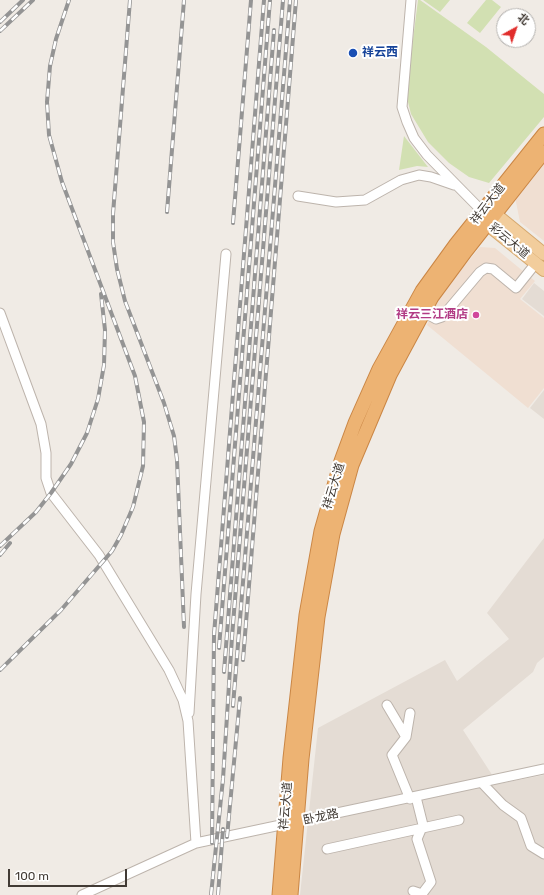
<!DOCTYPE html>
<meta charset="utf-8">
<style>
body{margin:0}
#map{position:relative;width:544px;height:895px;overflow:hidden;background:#f0ebe5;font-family:Rubik,"Noto Sans SC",sans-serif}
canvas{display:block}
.north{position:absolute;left:496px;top:8px;width:40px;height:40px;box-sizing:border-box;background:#fff;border:1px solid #b3b1ae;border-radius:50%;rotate:40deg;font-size:11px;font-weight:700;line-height:16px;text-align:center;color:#423b35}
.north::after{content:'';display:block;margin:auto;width:14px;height:18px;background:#e12d2b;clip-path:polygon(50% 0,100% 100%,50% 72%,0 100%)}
.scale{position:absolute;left:8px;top:869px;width:119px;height:18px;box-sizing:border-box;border:2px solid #423b35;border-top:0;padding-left:5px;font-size:12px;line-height:14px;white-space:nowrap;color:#423b35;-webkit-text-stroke:3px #fff;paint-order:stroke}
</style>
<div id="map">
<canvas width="544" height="895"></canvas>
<div class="north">北</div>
<div class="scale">100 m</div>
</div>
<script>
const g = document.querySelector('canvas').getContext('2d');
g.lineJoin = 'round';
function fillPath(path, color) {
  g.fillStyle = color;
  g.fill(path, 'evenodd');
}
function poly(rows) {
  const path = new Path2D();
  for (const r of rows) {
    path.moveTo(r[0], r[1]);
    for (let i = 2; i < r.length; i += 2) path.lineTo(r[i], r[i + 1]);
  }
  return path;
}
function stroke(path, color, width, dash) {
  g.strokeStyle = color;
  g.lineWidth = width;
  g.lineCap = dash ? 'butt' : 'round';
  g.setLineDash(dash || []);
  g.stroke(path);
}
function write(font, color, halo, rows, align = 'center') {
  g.font = font + ' Rubik,"Noto Sans SC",sans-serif';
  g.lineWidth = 4;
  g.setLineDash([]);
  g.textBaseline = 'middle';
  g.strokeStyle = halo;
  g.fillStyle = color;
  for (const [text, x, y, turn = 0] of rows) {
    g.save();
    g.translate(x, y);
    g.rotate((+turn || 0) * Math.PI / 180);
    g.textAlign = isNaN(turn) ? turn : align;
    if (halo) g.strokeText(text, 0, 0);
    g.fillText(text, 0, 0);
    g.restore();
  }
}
fillPath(poly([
 [534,283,544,291,544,316,522,299],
 [544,390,544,419,530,408],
 [544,538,544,657,537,663,533,672,463,730,498,784,544,775,544,895,300,895,318,728,445,660,457,681,509,639,487,613]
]), '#e4dcd4');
fillPath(poly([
 [544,161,544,241,520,222,515,197],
 [480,247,495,248,535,281,520,299,544,318,544,388,528,408,427,325,441,294]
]), '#f0dfd2');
fillPath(poly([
 [418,0,420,0,486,47,544,94,544,117,489,183,469,177,449,163,428,142,411,114,406,94],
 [423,0,450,0,440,12],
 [486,0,492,0,501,7,480,33,467,23],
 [404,136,428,167,417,166,399,170]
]), '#d2e0b2');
const minor = poly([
 [411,0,402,107,407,122,414,138,427,155,482,211],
 [298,196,336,202,365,200,401,180,419,175,431,177,454,185],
 [423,312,436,319,442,317,480,272,486,268,493,269,516,288,536,263],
 [0,313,41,424,46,453,46,478,51,493,99,555,169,670,183,700,188,721,196,843],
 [387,705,406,737],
 [189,713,196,594,226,254],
 [482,783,503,805,521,818,531,846,544,854],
 [410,799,392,755,406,737,410,713],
 [327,849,459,820],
 [413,891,422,894,431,882,417,839,423,825,416,797],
 [82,895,196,843,544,769]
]);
const major = poly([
 [487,212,495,214,544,254],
 [484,216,487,224,544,270]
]);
const highway = poly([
 [279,895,290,758,306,615,321,531,341,461,355,423,379,369,422,291,456,244,544,134],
 [291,895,302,759,318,617,333,534,352,465,390,375,432,297,466,251,544,152]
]);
stroke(minor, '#bdb4ac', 11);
stroke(major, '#d5a86e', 14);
stroke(highway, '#ca8645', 15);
stroke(minor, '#fff', 9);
stroke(major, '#f2cd9c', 12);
stroke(highway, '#edb373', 13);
const rail = poly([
 [130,0,113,214,113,242,117,269,125,301,164,403,174,436,177,460,184,627],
 [0,22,23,0],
 [0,31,33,0],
 [167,212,184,0],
 [233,223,251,0],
 [0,546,36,512,51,493,71,464,87,433,98,399,104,365,105,330,101,294],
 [0,555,10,543],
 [219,648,270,0],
 [243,660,296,0],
 [0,670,61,610,112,551,121,535,133,507,143,466,144,422,135,376,62,182,49,135,47,102,50,66,56,39,69,0],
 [224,672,274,30],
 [233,706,290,0],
 [227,837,240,698],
 [212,843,214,635,264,0],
 [211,895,223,779,232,637,283,0],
 [218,895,223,829]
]);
stroke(rail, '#949494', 4);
stroke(rail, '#fff', 2.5, [8]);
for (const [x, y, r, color] of [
 [353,53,5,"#1a4fb4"],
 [476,315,4,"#d1479c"]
]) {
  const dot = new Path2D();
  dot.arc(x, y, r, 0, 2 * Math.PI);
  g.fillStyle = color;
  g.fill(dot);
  stroke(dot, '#fff', 1.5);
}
write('bold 12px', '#164399', '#fff', [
 ["祥云西",362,53]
], 'left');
write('12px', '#423b35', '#fff', [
 ["祥云大道",488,204,-52],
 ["彩云大道",509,241,40],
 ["祥云大道",334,486,-73],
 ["祥云大道",286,806,-85],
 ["卧龙路",321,817,-12]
]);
write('bold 12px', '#b23c85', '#fff', [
 ["祥云三江酒店",468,315]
], 'right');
</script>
